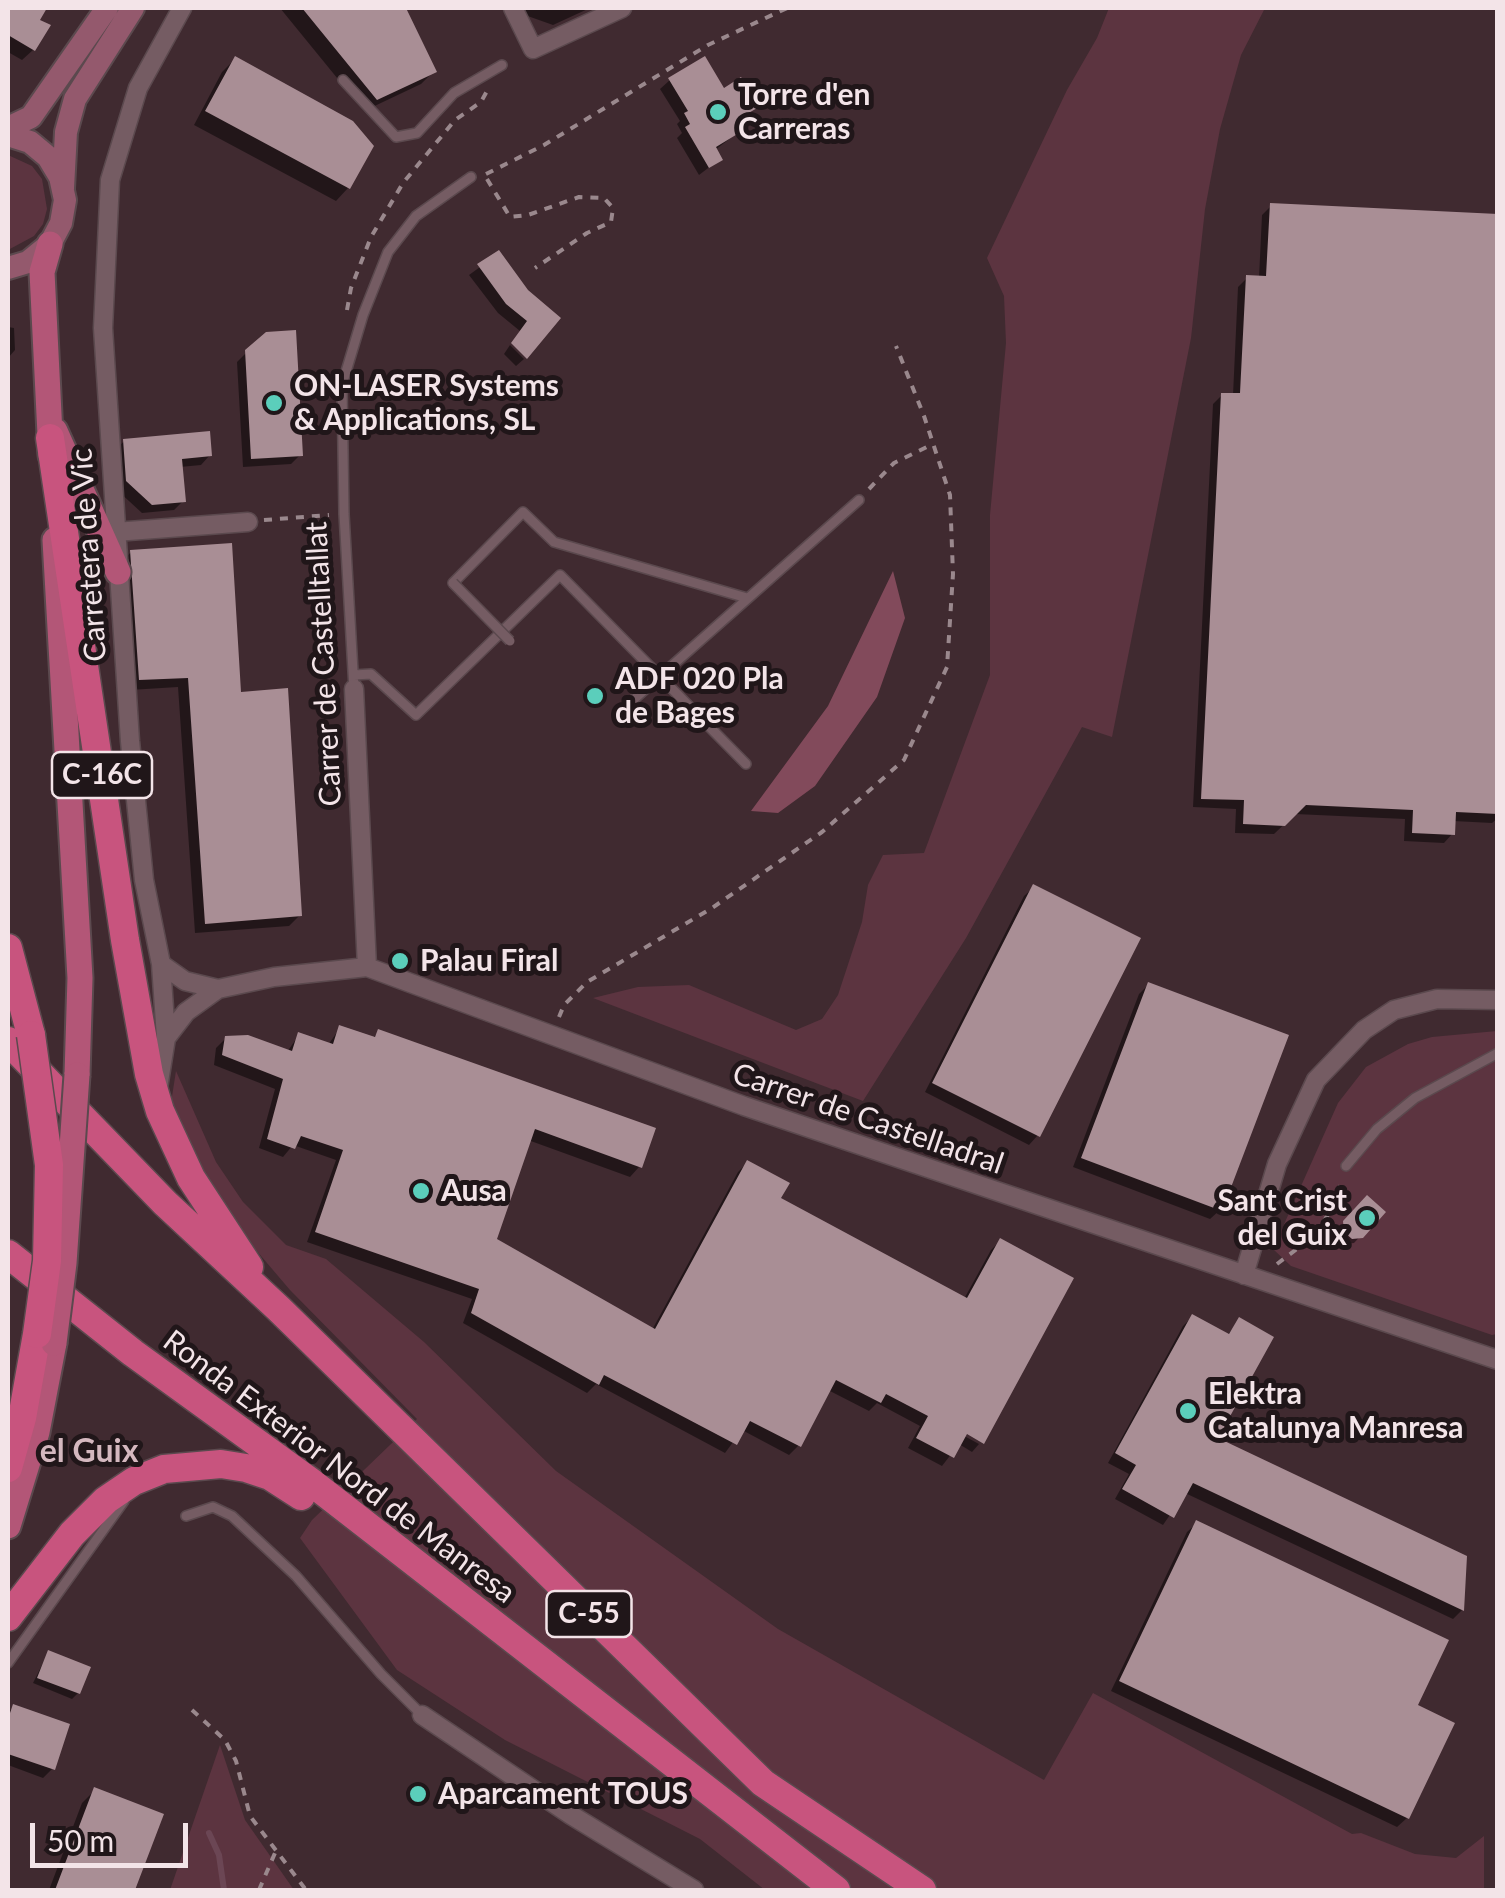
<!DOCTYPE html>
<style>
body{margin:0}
#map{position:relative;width:1505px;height:1898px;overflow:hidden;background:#402a30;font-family:Lato,sans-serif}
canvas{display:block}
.frame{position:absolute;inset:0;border:10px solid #f3e4e8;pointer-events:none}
.scale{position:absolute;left:30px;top:1823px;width:158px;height:45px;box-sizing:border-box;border:5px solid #f3e4e8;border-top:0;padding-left:12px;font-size:30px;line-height:35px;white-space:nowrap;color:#f3e4e8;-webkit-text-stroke:8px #201619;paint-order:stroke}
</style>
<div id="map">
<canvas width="1505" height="1898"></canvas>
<div class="frame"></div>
<div class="scale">50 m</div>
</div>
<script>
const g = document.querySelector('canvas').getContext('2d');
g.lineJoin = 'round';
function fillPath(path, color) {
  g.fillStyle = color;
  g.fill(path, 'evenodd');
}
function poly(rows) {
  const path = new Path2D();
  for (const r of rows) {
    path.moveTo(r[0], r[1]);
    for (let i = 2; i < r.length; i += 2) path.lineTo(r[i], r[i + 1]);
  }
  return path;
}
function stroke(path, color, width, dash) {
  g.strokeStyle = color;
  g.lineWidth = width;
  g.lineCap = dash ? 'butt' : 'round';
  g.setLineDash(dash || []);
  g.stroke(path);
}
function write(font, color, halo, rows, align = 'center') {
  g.font = font + ' Lato,sans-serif';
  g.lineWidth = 10;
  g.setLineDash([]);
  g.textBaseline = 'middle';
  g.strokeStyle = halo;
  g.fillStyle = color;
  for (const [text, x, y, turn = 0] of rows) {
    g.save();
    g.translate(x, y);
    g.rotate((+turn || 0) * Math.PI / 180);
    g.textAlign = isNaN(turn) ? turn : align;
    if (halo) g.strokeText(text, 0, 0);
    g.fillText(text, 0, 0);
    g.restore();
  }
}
fillPath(poly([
 [1109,8,1265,8,1241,55,1220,129,1205,209,1191,338,1112,737,1082,727,966,938,863,1101,593,998,638,987,689,985,796,1030,822,1019,838,995,862,922,868,885,883,855,924,853,990,675,990,515,1006,343,1004,296,987,258,1067,90,1097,38],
 [8,155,32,166,42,179,47,209,43,224,34,236,8,250],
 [1497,1031,1497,1334,1492,1335,1291,1266,1273,1249,1338,1103,1366,1067,1408,1044,1432,1037],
 [176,1071,216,1162,243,1202,286,1245,326,1259,424,1342,556,1471,778,1629,1044,1780,1093,1693,1352,1834,1361,1833,1415,1854,1456,1858,1484,1836,1484,1890,765,1890,700,1839,505,1740,397,1670,300,1538,312,1520,417,1419,290,1290,238,1229,194,1164,171,1103],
 [220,1745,245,1820,294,1890,170,1890]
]), '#5c3440');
fillPath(poly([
 [893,571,905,618,877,697,815,786,778,813,751,811,828,706]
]), '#824a5b');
fillPath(poly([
 [8,8,44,8,37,22,33,50,22,60,8,52],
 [280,8,404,8,434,71,421,84,364,111],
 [519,8,590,8,553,25,522,14],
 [235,59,348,188,336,201,194,125,222,72],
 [670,80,723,91,756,106,736,122,741,130,715,150,720,159,699,175,677,138,682,133,677,124,680,121,660,89],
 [1271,206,1498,216,1498,818,1492,823,1453,821,1453,833,1444,843,1404,841,1405,819,1295,814,1274,834,1235,833,1236,809,1193,807,1213,404,1222,395,1233,395,1238,287,1247,278,1259,278,1262,215],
 [498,254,526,292,558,318,520,331,498,313,469,275],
 [8,327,14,328,15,350,8,358],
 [510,345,524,359,516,366,504,354],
 [247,352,300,455,291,464,243,467,237,362],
 [124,441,210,455,201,465,180,467,183,501,174,510,142,513,117,490,115,451],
 [131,552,238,694,300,915,289,926,195,933,178,687,130,690,121,563],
 [1034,887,1038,1135,1029,1145,925,1092,1024,896],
 [1148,985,1220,1210,1210,1219,1073,1167,1139,994],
 [340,1028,372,1039,379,1032,653,1130,639,1167,630,1177,528,1140,494,1241,652,1330,738,1172,747,1163,778,1199,964,1299,991,1250,1000,1241,955,1431,979,1444,972,1452,959,1444,942,1466,908,1448,920,1426,877,1403,869,1411,828,1390,798,1446,789,1455,742,1430,725,1453,596,1384,587,1393,463,1323,472,1299,307,1242,336,1160,293,1145,283,1157,259,1148,275,1089,214,1065,216,1048,226,1038,287,1052,299,1035,328,1045],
 [1362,1204,1382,1213,1354,1243,1346,1244,1338,1233],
 [1192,1317,1227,1336,1239,1320,1214,1440,1465,1558,1462,1610,1453,1619,1185,1493,1163,1525,1115,1499,1129,1474,1108,1463,1183,1326],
 [1197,1523,1415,1707,1407,1818,1397,1827,1111,1691,1187,1532],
 [48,1653,78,1693,72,1699,33,1683],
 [13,1707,53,1768,43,1778,8,1765,8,1713],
 [95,1790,161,1815,132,1890,49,1890,82,1803]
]), '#0007');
stroke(poly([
 [209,1833,219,1855,224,1890]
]), '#6b4654', 6);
fillPath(poly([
 [8,8,47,8,40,20,51,25,35,51,8,35],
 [302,8,406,8,437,72,377,100],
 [235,56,353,121,374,146,350,189,205,111],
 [705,56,724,88,741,77,759,107,738,119,744,130,716,147,723,160,709,168,685,127,690,124,684,113,688,111,668,78],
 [1270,203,1498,214,1498,814,1456,812,1455,835,1412,833,1413,810,1306,805,1285,826,1243,824,1244,800,1201,799,1221,393,1240,393,1246,275,1266,276],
 [499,250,528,290,561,318,527,359,511,343,527,321,506,304,477,264],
 [296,330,303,456,251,459,245,350,266,332],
 [210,431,212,456,182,459,186,502,152,505,126,481,123,439],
 [232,543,241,692,288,688,302,916,205,924,188,678,139,680,130,550],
 [1033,884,1141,938,1040,1137,932,1083],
 [1148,982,1289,1035,1222,1211,1081,1158],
 [339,1025,375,1037,378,1029,656,1128,642,1168,535,1129,497,1239,655,1329,747,1160,790,1183,781,1198,967,1298,1000,1238,1074,1278,984,1444,967,1434,954,1458,916,1438,928,1416,886,1394,881,1403,836,1380,801,1447,750,1421,737,1445,604,1375,599,1385,471,1313,479,1289,315,1232,343,1150,301,1136,295,1149,267,1139,283,1079,222,1055,225,1036,248,1035,292,1051,298,1032,333,1044],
 [1367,1195,1386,1212,1363,1238,1352,1239,1344,1232,1343,1221],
 [1192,1314,1229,1334,1239,1317,1274,1337,1218,1438,1467,1556,1464,1611,1193,1483,1174,1518,1122,1489,1136,1465,1115,1453],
 [1196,1520,1449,1640,1418,1705,1455,1723,1409,1819,1119,1681],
 [48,1650,91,1667,80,1694,37,1678],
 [13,1704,70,1724,55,1770,8,1754,8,1719],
 [94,1787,164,1814,135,1890,55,1890]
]), '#a98e95');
const service = poly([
 [343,80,396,137,417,133,454,93,502,65],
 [453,583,523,512,554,542,747,598],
 [354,675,371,674,416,715,560,575,746,764],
 [354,689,344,514,342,385,363,315,388,252,416,216,471,177],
 [632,701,859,500],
 [1346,1166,1377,1129,1415,1098,1498,1053],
 [186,1516,213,1507,232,1516,296,1576,381,1674,422,1715],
 [8,1663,124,1501]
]);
const minor = poly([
 [513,8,533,49,622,8],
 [115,532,248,522],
 [354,689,367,967],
 [161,964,185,981,218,989],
 [166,1038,186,1012,218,989,274,977,367,967,744,1106,1498,1360],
 [158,1088,166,1038,161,964,144,880,130,741,103,328,110,180,138,88,182,8],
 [1244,1275,1277,1164,1316,1080,1364,1030,1394,1010,1437,999,1498,1000],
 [422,1715,571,1815,694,1890]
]);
const secondary = poly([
 [8,128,31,117,107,8],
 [8,135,30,142,48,157,60,177,65,200,61,223,50,244,28,262,8,268],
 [63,188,66,132,75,99,133,8]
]);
const primary = poly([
 [50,244,42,272,51,455],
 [55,431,118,572],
 [55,540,80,978,77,1075],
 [8,1526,37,1432,54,1343]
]);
const trunk = poly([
 [50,438,125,940,149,1074,160,1111,191,1178,249,1267],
 [8,948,31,1035],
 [8,1041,165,1203,279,1309,763,1783,922,1890],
 [8,1254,133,1353,311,1482,836,1890],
 [8,1468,22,1418,37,1334],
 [8,1617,72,1534,106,1500,134,1481,164,1469,221,1464,246,1468,270,1476,301,1496]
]);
stroke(service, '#5b494e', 12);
stroke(minor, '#5b494e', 21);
stroke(secondary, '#5b494e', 26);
stroke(primary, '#5b494e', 29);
stroke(trunk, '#5b494e', 31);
stroke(poly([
 [486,174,544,145,708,45,787,8],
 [487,179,510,217,528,215,579,197,604,198,613,208,611,222,587,233,535,268],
 [347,310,351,288,371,237,403,183,455,120,481,102,487,91],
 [869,489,894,463,933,444],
 [264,520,329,515],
 [559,1017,564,1005,587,982,712,908,822,832,904,760,947,667,953,574,950,495,924,416,896,346],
 [1277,1264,1314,1236,1335,1204,1342,1179],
 [192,1710,225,1740,236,1761,250,1816,306,1890],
 [259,1890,275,1853]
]), '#9a888d', 4, [8, 8]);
stroke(service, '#755c63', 9);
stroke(minor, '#755c63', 18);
stroke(secondary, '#94596d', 22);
stroke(primary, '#b35677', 25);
stroke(trunk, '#c8547e', 28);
const serviceBridge = poly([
 [453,583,510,641]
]);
const primaryBridge = poly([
 [54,1343,64,1263,77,1075]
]);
const trunkBridge = poly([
 [31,1035,49,1165,47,1261,37,1334]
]);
stroke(serviceBridge, '#5b494e', 12, []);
stroke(primaryBridge, '#5b494e', 29, []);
stroke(trunkBridge, '#5b494e', 31, []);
stroke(serviceBridge, '#755c63', 9);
stroke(primaryBridge, '#b35677', 25);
stroke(trunkBridge, '#c8547e', 28);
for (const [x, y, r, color] of [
 [718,112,10,"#5bcebb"],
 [274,403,10,"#5bcebb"],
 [595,696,10,"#5bcebb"],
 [400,961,10,"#5bcebb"],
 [421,1191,10,"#5bcebb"],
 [1367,1218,10,"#5bcebb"],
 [1188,1411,10,"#5bcebb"],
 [418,1794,10,"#5bcebb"]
]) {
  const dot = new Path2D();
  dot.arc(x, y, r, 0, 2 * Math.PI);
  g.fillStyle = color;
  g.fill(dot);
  stroke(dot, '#201619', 4);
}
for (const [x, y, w] of [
 [102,775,100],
 [589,1614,85]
]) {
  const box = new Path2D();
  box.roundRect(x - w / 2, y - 23, w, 46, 8);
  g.fillStyle = '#201619';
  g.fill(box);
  stroke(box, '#f3e4e8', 2.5);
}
write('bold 28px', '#f3e4e8', null, [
 ["C-16C",102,775],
 ["C-55",589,1614]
]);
write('bold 30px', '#f3e4e8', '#201619', [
 ["Torre d'en",738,95],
 ["Carreras",738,129],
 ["ON-LASER Systems",294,386],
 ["& Applications, SL",294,420],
 ["ADF 020 Pla",615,679],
 ["de Bages",615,713],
 ["Palau Firal",420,961],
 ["Ausa",441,1191],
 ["Sant Crist",1347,1201,"right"],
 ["del Guix",1347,1235,"right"],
 ["Elektra",1208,1394],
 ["Catalunya Manresa",1208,1428],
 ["Aparcament TOUS",438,1794]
], 'left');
write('30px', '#f3e4e8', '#201619', [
 ["Carretera de Vic",89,555,-94],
 ["Carrer de Castelltallat",324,664,-93],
 ["Carrer de Castelladral",868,1119,19],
 ["Ronda Exterior Nord de Manresa",339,1467,37]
]);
write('bold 32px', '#d4b8bf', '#201619', [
 ["el Guix",89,1452]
]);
</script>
